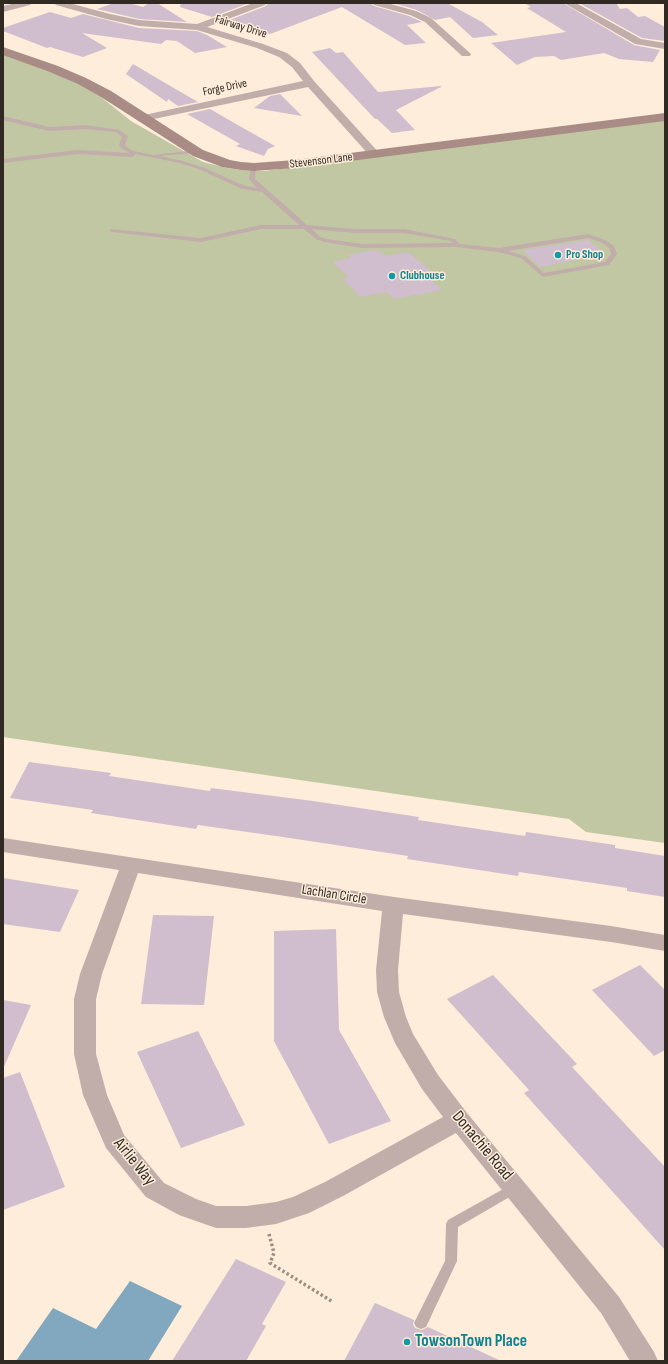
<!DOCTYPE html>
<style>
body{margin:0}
#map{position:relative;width:668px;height:1364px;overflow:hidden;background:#feedda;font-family:"Sofia Sans Condensed",sans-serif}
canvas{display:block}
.frame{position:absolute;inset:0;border:4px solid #302a23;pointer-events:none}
</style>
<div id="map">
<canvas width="668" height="1364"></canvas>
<div class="frame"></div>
</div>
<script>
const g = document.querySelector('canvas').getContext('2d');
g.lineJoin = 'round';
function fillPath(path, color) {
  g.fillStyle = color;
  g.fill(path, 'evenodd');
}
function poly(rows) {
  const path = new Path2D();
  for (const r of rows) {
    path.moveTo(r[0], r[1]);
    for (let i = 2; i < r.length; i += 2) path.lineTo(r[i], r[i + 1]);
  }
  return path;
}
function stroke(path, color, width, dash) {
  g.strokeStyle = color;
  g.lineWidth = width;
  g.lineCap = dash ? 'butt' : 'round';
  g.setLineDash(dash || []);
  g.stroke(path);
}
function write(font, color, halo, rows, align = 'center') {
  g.font = font + ' "Sofia Sans Condensed",sans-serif';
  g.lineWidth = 3;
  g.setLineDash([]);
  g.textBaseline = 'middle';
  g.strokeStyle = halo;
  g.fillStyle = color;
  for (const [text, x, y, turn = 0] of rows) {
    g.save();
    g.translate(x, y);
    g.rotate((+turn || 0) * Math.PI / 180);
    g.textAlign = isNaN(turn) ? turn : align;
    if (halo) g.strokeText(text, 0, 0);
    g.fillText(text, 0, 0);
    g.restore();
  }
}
fillPath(poly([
 [3,54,71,79,101,97,131,121,203,162,227,168,241,170,264,171,665,120,665,843,586,832,569,819,3,737]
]), '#c1c7a3');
fillPath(poly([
 [130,1281,182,1306,148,1361,16,1361,53,1308,96,1329]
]), '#81a8be');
fillPath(poly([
 [114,3,129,3,143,7,149,3,157,3,187,22,139,19,97,9],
 [181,3,249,3,212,17,180,7],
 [268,3,370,3,374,6,409,16,422,22,407,25,426,43,405,45,342,7,270,34,227,21,266,6],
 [393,3,447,3,482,22,498,35,473,38,450,17,435,20,417,10],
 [524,3,563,3,634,45,660,50,653,62,619,59,604,53,561,60,554,56,535,57,517,65,491,43,566,32,527,8,531,7],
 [579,3,616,3,620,9,627,8,638,17,645,16,665,27,665,41,642,38],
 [50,12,71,18,83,14,139,28,197,31,207,35,227,47,195,53,177,41,166,40,161,44,82,33,107,48,83,57,50,47,47,48,3,31,3,28],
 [330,48,336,53,343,52,378,92,441,86,441,87,396,110,415,130,392,133,377,119,375,119,312,52],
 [133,64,172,87,198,102,178,106,168,99,167,102,126,74],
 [280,94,302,116,254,108,270,96],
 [210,109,236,124,275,146,268,149,264,156,236,146,240,144,187,114],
 [588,240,604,252,574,258,576,260,540,267,523,250],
 [376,250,387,256,408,252,438,277,430,279,442,290,394,299,386,292,361,297,342,279,349,277,332,262,351,258,348,255],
 [29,762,111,773,109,776,210,791,211,788,313,801,419,817,418,820,525,836,526,832,615,845,615,848,665,856,665,897,627,891,627,888,519,872,518,876,407,859,408,856,283,837,198,825,196,829,91,813,93,810,10,798],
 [3,878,79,890,60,932,3,924],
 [153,915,214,916,204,1005,141,1004],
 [336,929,339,1030,391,1121,329,1144,274,1041,274,931],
 [640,965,665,990,665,1050,654,1056,592,990],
 [493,975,577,1064,572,1067,665,1167,665,1250,524,1093,529,1090,447,999],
 [3,1000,31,1005,3,1069],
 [198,1031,245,1125,181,1148,137,1052],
 [20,1072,65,1187,3,1210,3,1078],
 [236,1259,286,1282,262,1324,266,1326,246,1361,172,1361],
 [375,1303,414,1320,413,1324,415,1328,422,1330,428,1327,501,1361,344,1361]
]), '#d0bdcd');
stroke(poly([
 [269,1234,274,1253,270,1263,333,1302]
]), '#9b8f82', 3.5, [2.5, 2.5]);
fillPath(poly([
 [3,116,49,127,86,125,119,130,128,136,125,146,134,151,153,155,196,150,196,152,194,153,160,156,183,161,205,168,245,186,257,188,249,179,251,167,256,166,255,179,307,225,354,229,404,229,455,239,460,244,499,248,588,234,605,240,614,246,617,254,609,265,543,277,521,258,498,252,456,247,362,248,324,242,316,239,304,229,261,229,201,242,112,232,110,231,110,229,201,238,261,225,299,225,262,192,242,189,201,170,180,163,135,154,133,157,77,154,3,163,3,159,77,150,130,153,121,148,119,145,122,137,116,132,86,129,49,131,3,120,3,116],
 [312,229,354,233,404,233,451,241,453,243,362,244,327,239,320,237,312,229],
 [588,238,601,242,609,248,611,254,605,262,544,273,525,256,508,251,588,238],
 [514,1183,518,1184,520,1188,518,1192,458,1227,457,1261,426,1327,421,1329,416,1327,414,1323,445,1261,446,1224,448,1220,514,1183]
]), '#c1ada9');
fillPath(poly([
 [16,3,32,3,30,5,3,12,3,6,16,3],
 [54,3,69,3,110,14,139,20,197,24,253,3,267,3,265,5,207,27,263,44,287,53,300,63,314,81,380,154,378,156,370,156,308,87,144,121,140,120,139,118,140,116,144,115,303,81,292,67,279,57,257,48,197,30,139,26,106,19,56,5,54,3],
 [372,3,387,3,416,11,431,18,471,54,470,56,462,56,425,22,410,15,374,5,372,3],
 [564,3,576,3,641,39,665,43,665,49,635,44,564,3],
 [3,838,394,897,611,926,665,935,665,951,611,942,403,914,398,970,399,992,406,1017,413,1034,438,1075,467,1113,619,1297,654,1352,658,1361,630,1361,601,1313,456,1133,343,1196,309,1213,276,1224,246,1228,216,1228,179,1215,146,1197,106,1148,83,1095,74,1054,74,999,80,974,119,870,3,852,3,838],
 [138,873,382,911,376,970,377,992,384,1017,395,1043,422,1089,443,1117,325,1182,293,1197,276,1202,246,1206,216,1206,196,1199,164,1183,124,1135,107,1095,96,1054,96,999,102,974,138,873]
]), '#c1ada9');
fillPath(poly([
 [3,47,58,66,86,78,111,91,203,150,230,160,241,162,254,163,295,160,665,113,665,121,295,168,254,171,241,170,222,167,193,156,101,97,78,84,50,72,3,55,3,47]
]), '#a98c86');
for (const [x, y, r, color] of [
 [558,255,4,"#0f9aa8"],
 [392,276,4,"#0f9aa8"],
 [407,1342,4,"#0f9aa8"]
]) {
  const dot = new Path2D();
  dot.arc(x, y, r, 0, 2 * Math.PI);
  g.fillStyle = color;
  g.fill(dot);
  stroke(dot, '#feedda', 1.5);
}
write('12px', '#302a23', '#feedda', [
 ["Fairway Drive",241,27,17],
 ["Forge Drive",225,88,-12],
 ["Stevenson Lane",321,161,-7]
]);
write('bold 12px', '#0d838f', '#feedda', [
 ["Pro Shop",566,255],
 ["Clubhouse",400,276]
], 'left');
write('14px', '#302a23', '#feedda', [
 ["Lachlan Circle",334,895,9]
]);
write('17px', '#302a23', '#feedda', [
 ["Donachie Road",482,1146,50],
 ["Airlie Way",134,1162,51]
]);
write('bold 17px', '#0d838f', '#feedda', [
 ["TowsonTown Place",415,1342]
], 'left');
</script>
